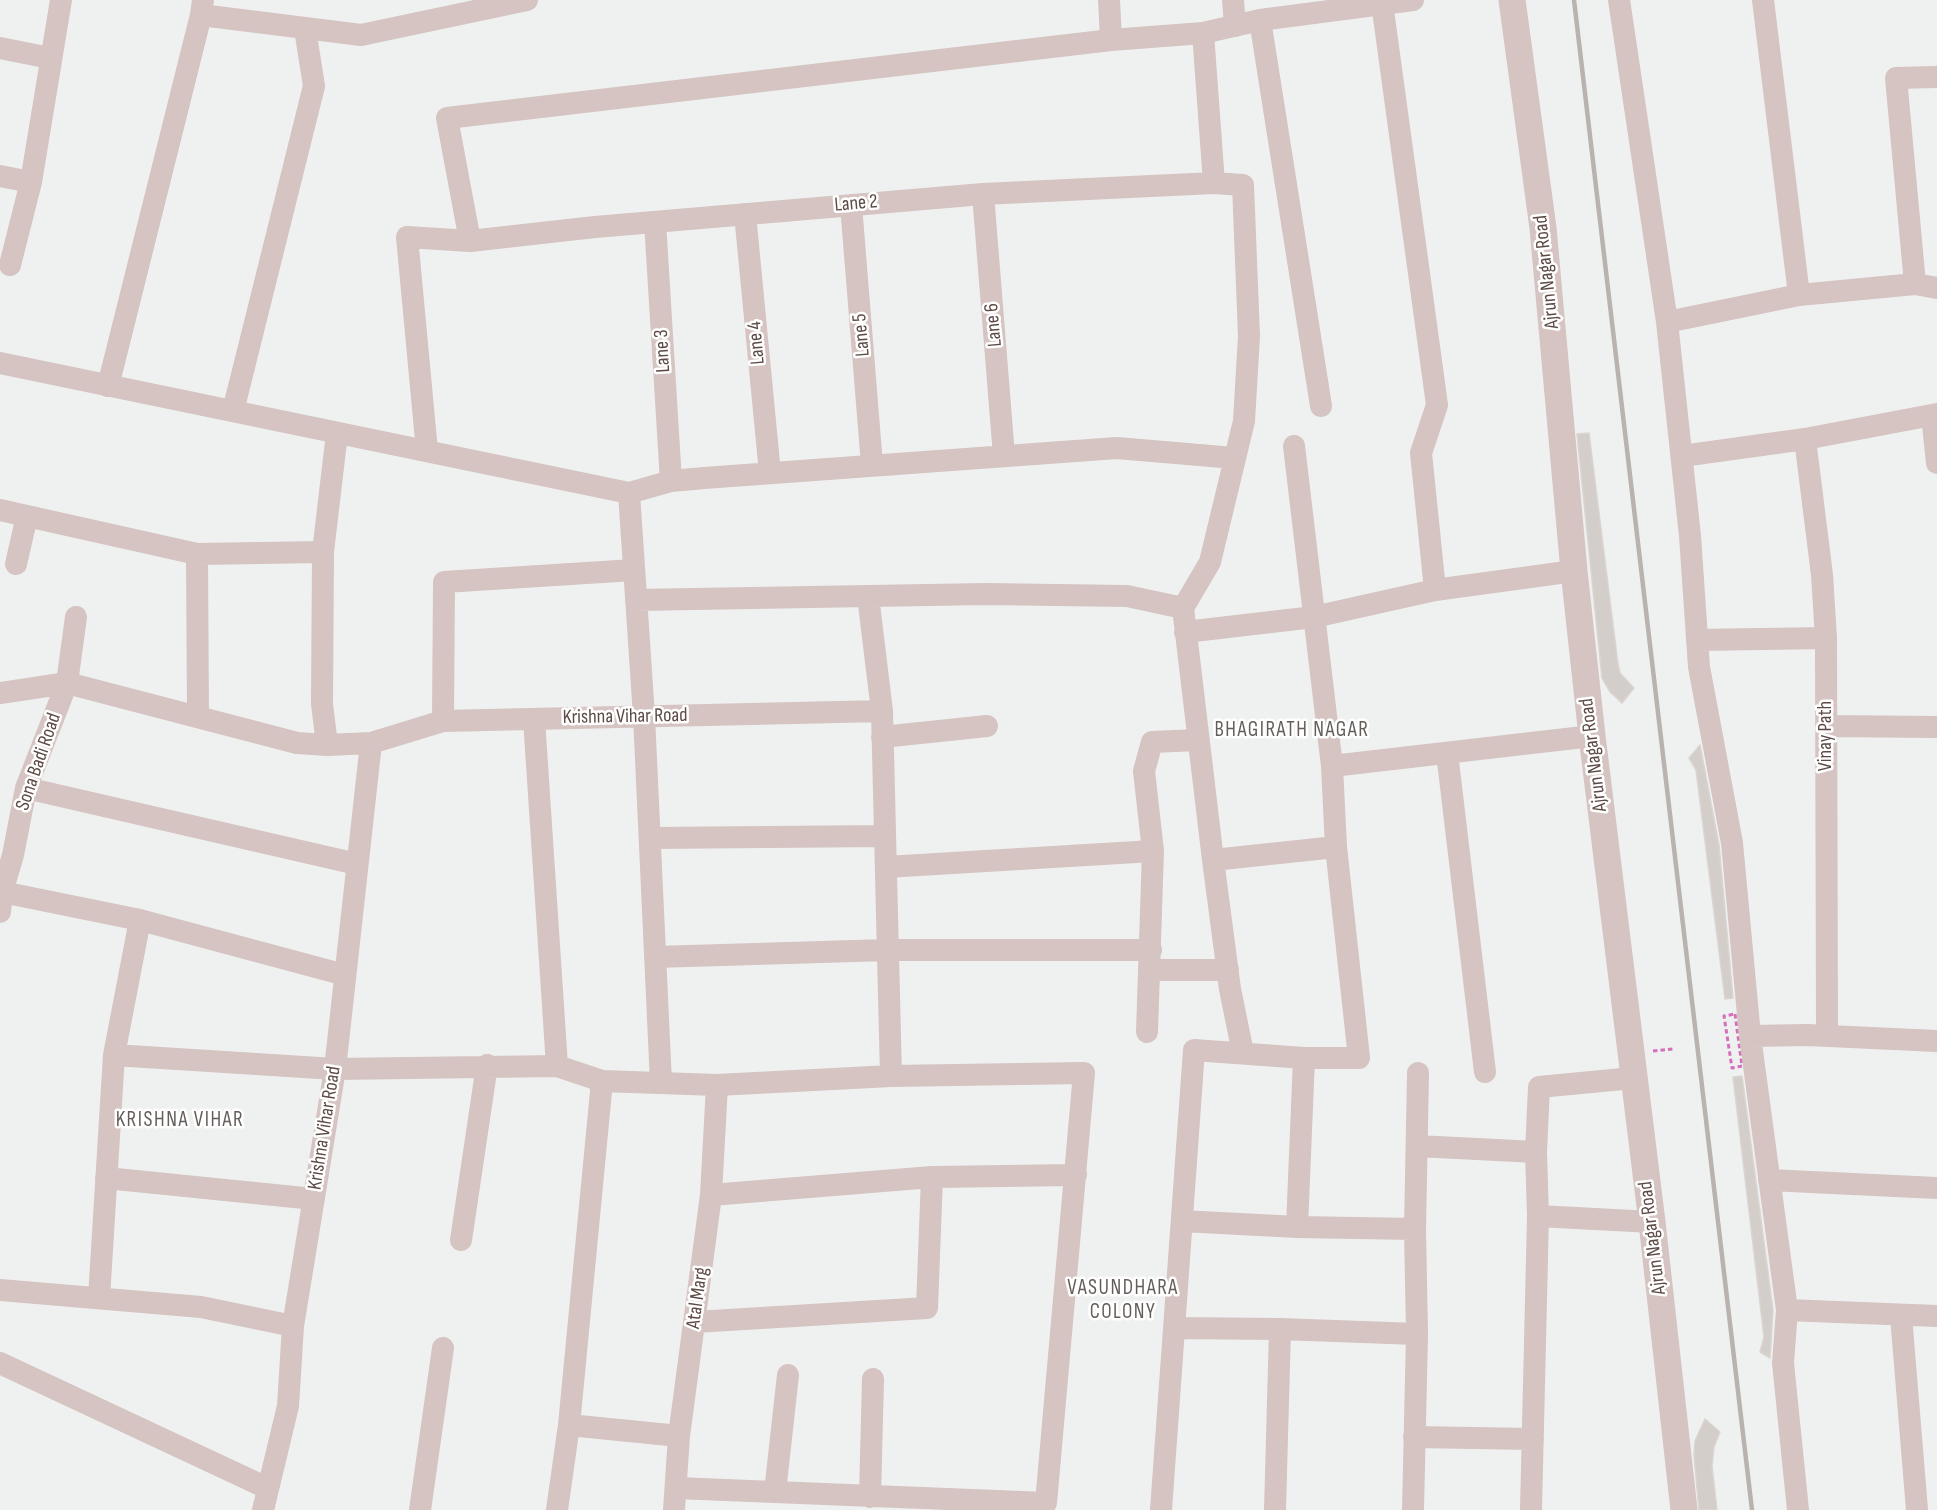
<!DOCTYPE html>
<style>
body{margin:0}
canvas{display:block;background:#eef1f0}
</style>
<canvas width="1937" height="1510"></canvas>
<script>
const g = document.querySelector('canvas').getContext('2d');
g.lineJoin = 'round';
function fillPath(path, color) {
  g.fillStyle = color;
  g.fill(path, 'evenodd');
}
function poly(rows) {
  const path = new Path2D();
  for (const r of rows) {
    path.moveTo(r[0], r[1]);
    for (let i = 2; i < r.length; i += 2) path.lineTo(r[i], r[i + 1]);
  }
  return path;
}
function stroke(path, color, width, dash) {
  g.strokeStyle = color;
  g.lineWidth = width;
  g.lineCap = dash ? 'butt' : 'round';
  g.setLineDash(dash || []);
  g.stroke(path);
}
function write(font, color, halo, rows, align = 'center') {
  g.font = font + ' "Sofia Sans Condensed",sans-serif';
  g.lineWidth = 5;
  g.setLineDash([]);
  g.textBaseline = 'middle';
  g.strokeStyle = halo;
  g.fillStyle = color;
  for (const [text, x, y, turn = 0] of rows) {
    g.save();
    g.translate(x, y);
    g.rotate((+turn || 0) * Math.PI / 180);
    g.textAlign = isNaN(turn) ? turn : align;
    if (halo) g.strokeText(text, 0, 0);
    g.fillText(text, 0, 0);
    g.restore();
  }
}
const building = poly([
 [1589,433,1618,664,1620,673,1634,688,1622,703,1610,692,1602,678,1577,434,1589,433],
 [1700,745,1719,845,1733,998,1725,999,1696,770,1689,758,1700,745],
 [1742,1076,1773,1310,1770,1358,1760,1352,1764,1337,1733,1077,1742,1076],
 [1705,1419,1720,1432,1714,1447,1712,1466,1717,1510,1699,1510,1694,1455,1695,1441,1705,1419]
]);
fillPath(building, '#d3ceca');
stroke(building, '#dad5d2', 1.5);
stroke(poly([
 [1735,1014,1742,1066,1732,1068,1724,1016,1735,1014],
 [1653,1051,1673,1049]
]), '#d36fbb', 3, [4.5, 3]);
stroke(poly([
 [1109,0,1111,40],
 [1233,0,1235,26],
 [1619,0,1667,322,1690,536,1699,667,1732,843,1750,1036,1787,1310,1783,1363,1798,1510],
 [1763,0,1799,295],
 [1382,3,1437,405,1421,453,1435,590],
 [201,15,361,35,527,0],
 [1260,20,1321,406],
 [1203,33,1214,183],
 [0,48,50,58],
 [0,176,31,182],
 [983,194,1004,456],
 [851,205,872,465],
 [745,214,770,473],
 [655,222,671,481],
 [470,241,447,118,1111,40,1203,33,1260,20,1413,0],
 [10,265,31,182,61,0],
 [1915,284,1896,78,1937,77],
 [1667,322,1799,295,1915,284,1937,288],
 [0,363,629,493,671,481,704,478,1117,448,1234,458],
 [108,386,201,15,203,0],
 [233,411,314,86,305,29],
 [1932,415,1937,463],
 [1805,439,1822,575,1826,638,1827,1035],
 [427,451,407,237,470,241,595,227,983,194,1214,183,1243,185,1249,336,1244,421,1210,562,1183,608,1213,860,1230,989,1243,1053],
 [1682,456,1805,439,1937,414],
 [629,493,644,716,661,1083],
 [0,510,197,554,323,552],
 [197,554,198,717],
 [16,564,27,516],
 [868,596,882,711,891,1076],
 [636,600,986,594,1127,596,1183,608],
 [1185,632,1314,617,1435,590,1574,571],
 [1697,640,1826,638],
 [0,693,67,683,297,743,327,745,371,743,443,721,882,711],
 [534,719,557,1066],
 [443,721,444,582,634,570],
 [1826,726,1937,727],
 [882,737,987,726],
 [327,745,322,704,323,552,337,433],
 [1447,753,1485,1072],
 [1332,766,1592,736],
 [26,788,357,864],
 [650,838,885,836],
 [1213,860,1336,847],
 [886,867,1153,851],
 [2,892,140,920,345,975],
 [0,912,2,892,13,855,26,788,67,683,76,617],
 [655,957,888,950,1151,950],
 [1150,970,1228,970],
 [1147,1032,1153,851,1144,771,1152,742,1198,740],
 [1750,1036,1807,1035,1937,1041],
 [114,1055,335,1069,557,1066,602,1081,717,1085,891,1076,1084,1073,1046,1503,676,1488],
 [1417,1146,1536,1152],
 [106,1178,314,1199],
 [1769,1180,1937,1188],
 [711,1195,932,1177,1076,1175],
 [1538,1216,1652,1222],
 [1182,1221,1297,1227,1415,1229],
 [1297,1227,1304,1058],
 [461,1240,487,1065],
 [0,1290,201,1307,293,1326],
 [99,1298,114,1055,140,920],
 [1787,1310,1937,1316],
 [1901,1316,1917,1510],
 [695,1322,927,1308,932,1177],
 [1174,1328,1280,1329,1417,1334],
 [0,1363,267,1488],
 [569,1425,679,1436],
 [1414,1437,1533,1439],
 [775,1492,788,1375],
 [870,1497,873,1379],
 [263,1510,288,1406,293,1326,335,1069,371,743],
 [420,1510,443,1348],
 [557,1510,569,1425,602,1081],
 [674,1510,679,1436,711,1195,717,1085],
 [1161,1510,1194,1050,1304,1058,1359,1058,1336,847,1332,766,1294,446],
 [1275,1510,1280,1329],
 [1413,1510,1417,1334,1415,1229,1418,1073],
 [1531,1510,1538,1216,1536,1152,1539,1087,1633,1078]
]), '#d5c4c1', 22);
stroke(poly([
 [1512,0,1543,228,1574,571,1592,736,1652,1222,1684,1510]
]), '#d5c4c1', 27);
stroke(poly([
 [1574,0,1752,1510]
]), '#b9b3b0', 4.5);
write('20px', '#5d4a45', '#fff', [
 ["Lane 2",856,204,-5],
 ["Ajrun Nagar Road",1547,272,-96],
 ["Lane 6",994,325,-95],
 ["Lane 5",862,335,-95],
 ["Lane 4",757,343,-95],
 ["Lane 3",663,351,-93],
 ["Krishna Vihar Road",625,717,-1],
 ["Vinay Path",1826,736,-90],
 ["Ajrun Nagar Road",1594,755,-97],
 ["Sona Badi Road",39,762,-71],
 ["Krishna Vihar Road",325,1128,-81],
 ["Ajrun Nagar Road",1653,1238,-97],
 ["Atal Marg",698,1298,-82]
]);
g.letterSpacing = '1.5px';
write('21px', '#645d5a', '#fff', [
 ["BHAGIRATH NAGAR",1292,731],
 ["KRISHNA VIHAR",180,1121],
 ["VASUNDHARA",1123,1289],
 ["COLONY",1123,1313]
]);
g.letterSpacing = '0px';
</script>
